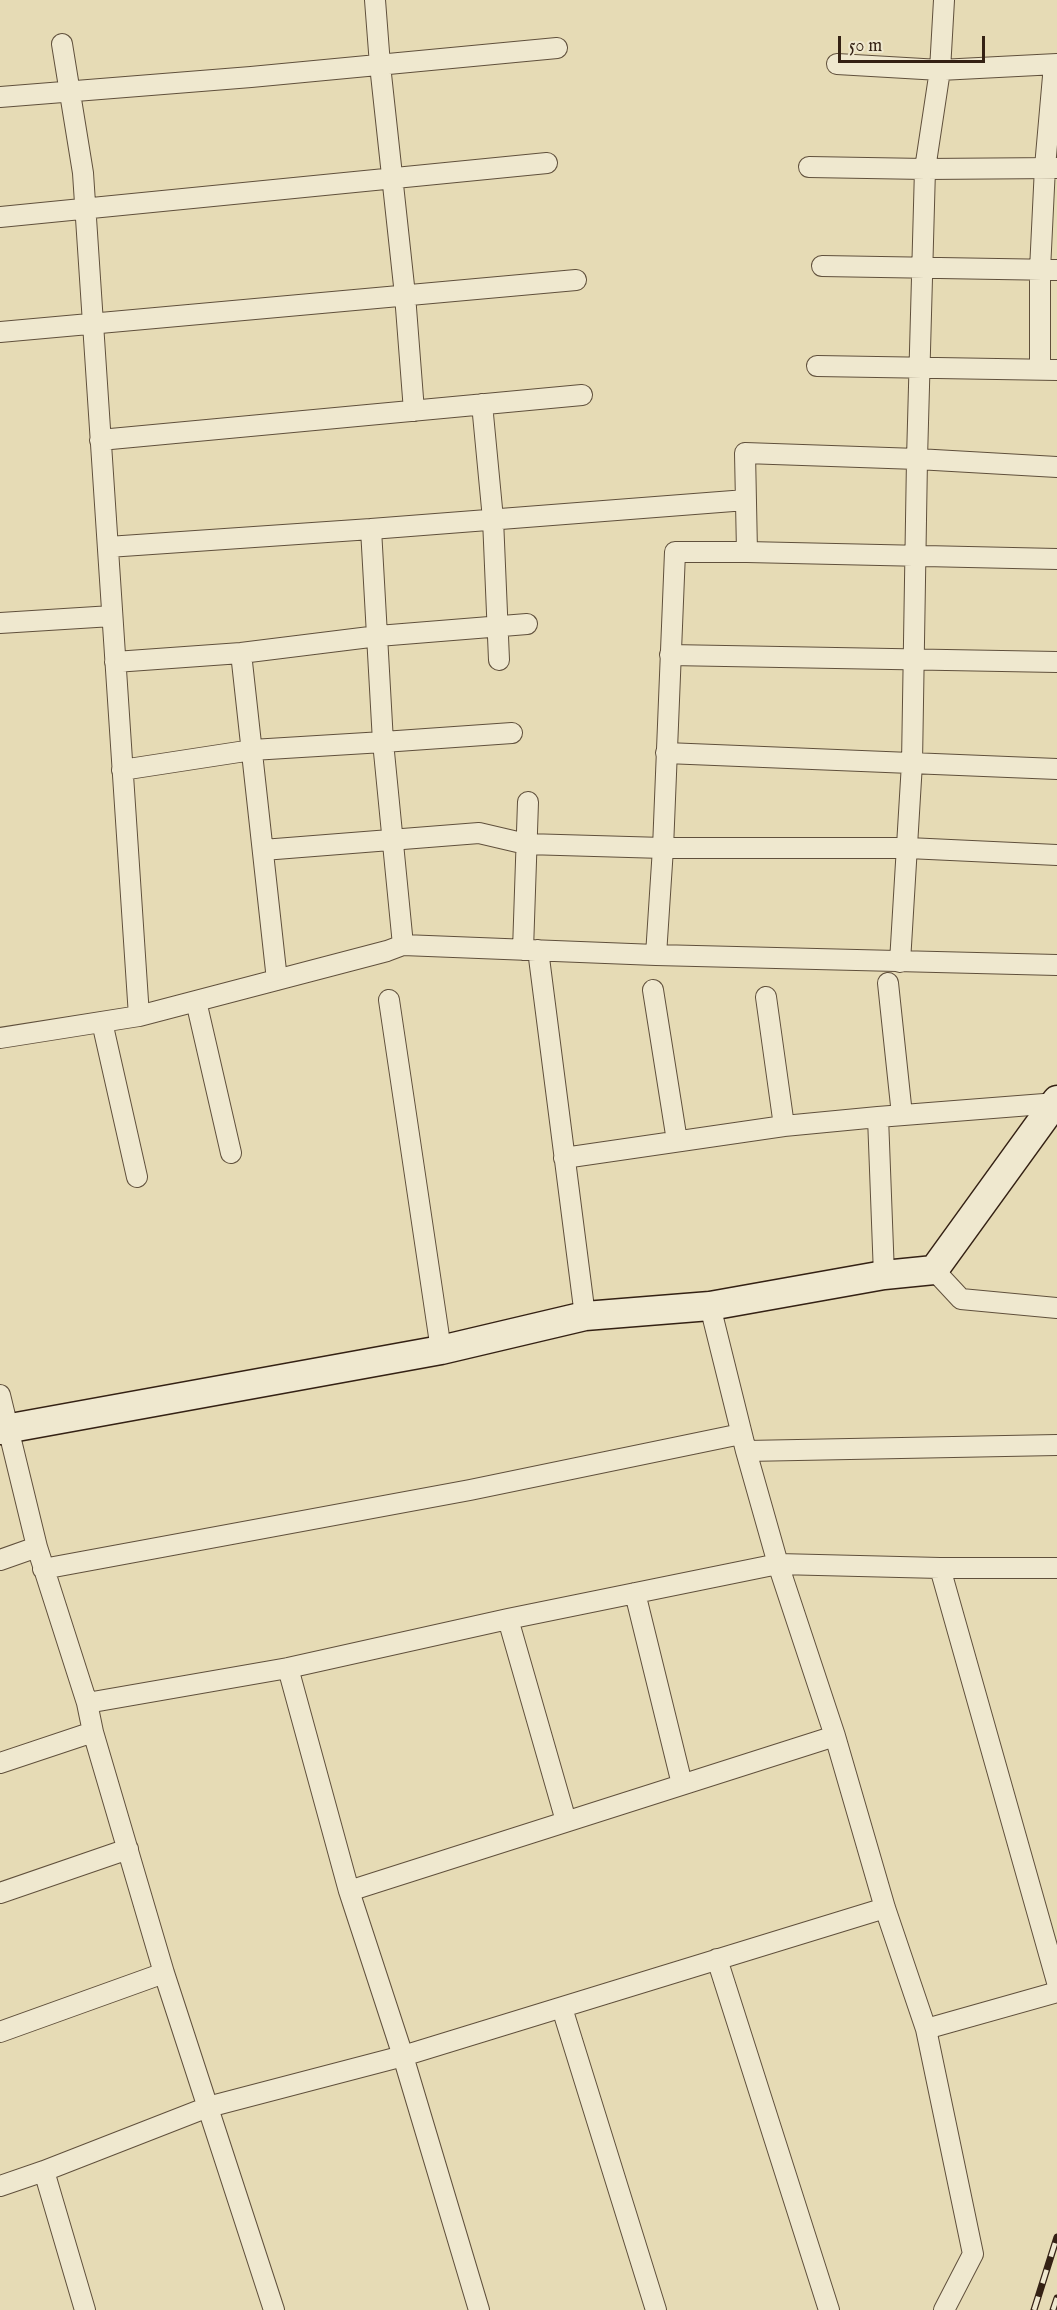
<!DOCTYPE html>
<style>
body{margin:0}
#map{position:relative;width:1057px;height:2310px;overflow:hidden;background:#e6dbb5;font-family:"IM FELL English",serif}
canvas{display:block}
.scale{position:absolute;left:838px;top:36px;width:147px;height:27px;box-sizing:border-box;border:3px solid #342114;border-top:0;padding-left:8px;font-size:18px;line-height:21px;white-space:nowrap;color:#342114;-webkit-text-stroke:4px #efe8cf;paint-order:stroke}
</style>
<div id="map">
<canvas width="1057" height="2310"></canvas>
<div class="scale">50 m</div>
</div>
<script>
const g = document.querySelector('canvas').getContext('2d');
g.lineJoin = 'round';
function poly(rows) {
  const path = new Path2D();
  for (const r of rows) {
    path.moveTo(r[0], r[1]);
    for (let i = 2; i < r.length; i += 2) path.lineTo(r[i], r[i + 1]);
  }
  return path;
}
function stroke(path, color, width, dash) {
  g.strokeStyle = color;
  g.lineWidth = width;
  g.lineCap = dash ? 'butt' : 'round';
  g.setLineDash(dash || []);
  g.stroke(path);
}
const street = poly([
 [375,0,380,65,405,295,414,411],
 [62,44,83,173,139,1016],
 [837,64,940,70,1057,64],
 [0,97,251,77,557,48],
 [809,167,925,169,1057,168],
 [0,217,547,163],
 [822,266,1057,270],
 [0,332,576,280],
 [817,366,1057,370],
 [1040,368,1040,270,1045,167,1054,65],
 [482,404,493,519,499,660],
 [100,440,582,395],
 [108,547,371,529],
 [747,552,1057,559],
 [0,623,112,616],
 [241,653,277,980],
 [670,655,1057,662],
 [115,662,241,653,378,636,527,624],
 [512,733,383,742,371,529,746,500],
 [666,753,1057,769],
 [122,770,252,750,383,742,403,945],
 [263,850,479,833,526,844,663,848,675,552,747,552,745,453,917,459,1057,467],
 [523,950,528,802],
 [538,950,585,1316],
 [656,955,663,848,908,848,1057,855],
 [900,962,912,763,917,459,925,169,940,70,944,0],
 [888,983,902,1115],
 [653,990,677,1141],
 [766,997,784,1126],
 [389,1000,441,1350],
 [196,1001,231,1153],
 [102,1022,137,1177],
 [0,1038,139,1016,387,951,403,945,656,955,1057,965],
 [878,1117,884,1275],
 [564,1158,784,1126,878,1117,1057,1103],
 [934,1270,961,1299,1057,1308],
 [710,1306,746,1451,778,1564,835,1736,885,1908,926,2029,973,2254,944,2310],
 [0,1395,37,1547,87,1703,93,1732,164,1973,274,2310],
 [746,1451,1057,1445],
 [0,1560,37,1547],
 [940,1568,1057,1982],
 [43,1569,470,1490,741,1434],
 [635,1593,682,1784],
 [508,1619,566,1821],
 [288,1668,349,1891,403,2056,479,2310],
 [87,1703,288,1668,508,1619,778,1564,940,1568,1057,1568],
 [0,1763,93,1732],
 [349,1891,835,1736],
 [0,1893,128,1849],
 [717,1959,829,2310],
 [562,2008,656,2310],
 [926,2029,1057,1992],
 [0,2032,164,1973],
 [44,2171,85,2310],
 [0,2186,44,2171,208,2107,403,2056,885,1908]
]);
const secondary = poly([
 [0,1430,441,1350,585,1316,710,1306,884,1275,934,1270,1057,1100]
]);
stroke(street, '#60503c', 22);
stroke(secondary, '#342114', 31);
stroke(street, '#efe8cf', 20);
stroke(secondary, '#efe8cf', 28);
const rail = poly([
 [1034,2310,1057,2237],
 [1053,2310,1057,2298]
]);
stroke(rail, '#342114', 7);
stroke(rail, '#efe8cf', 4.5, [14]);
</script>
